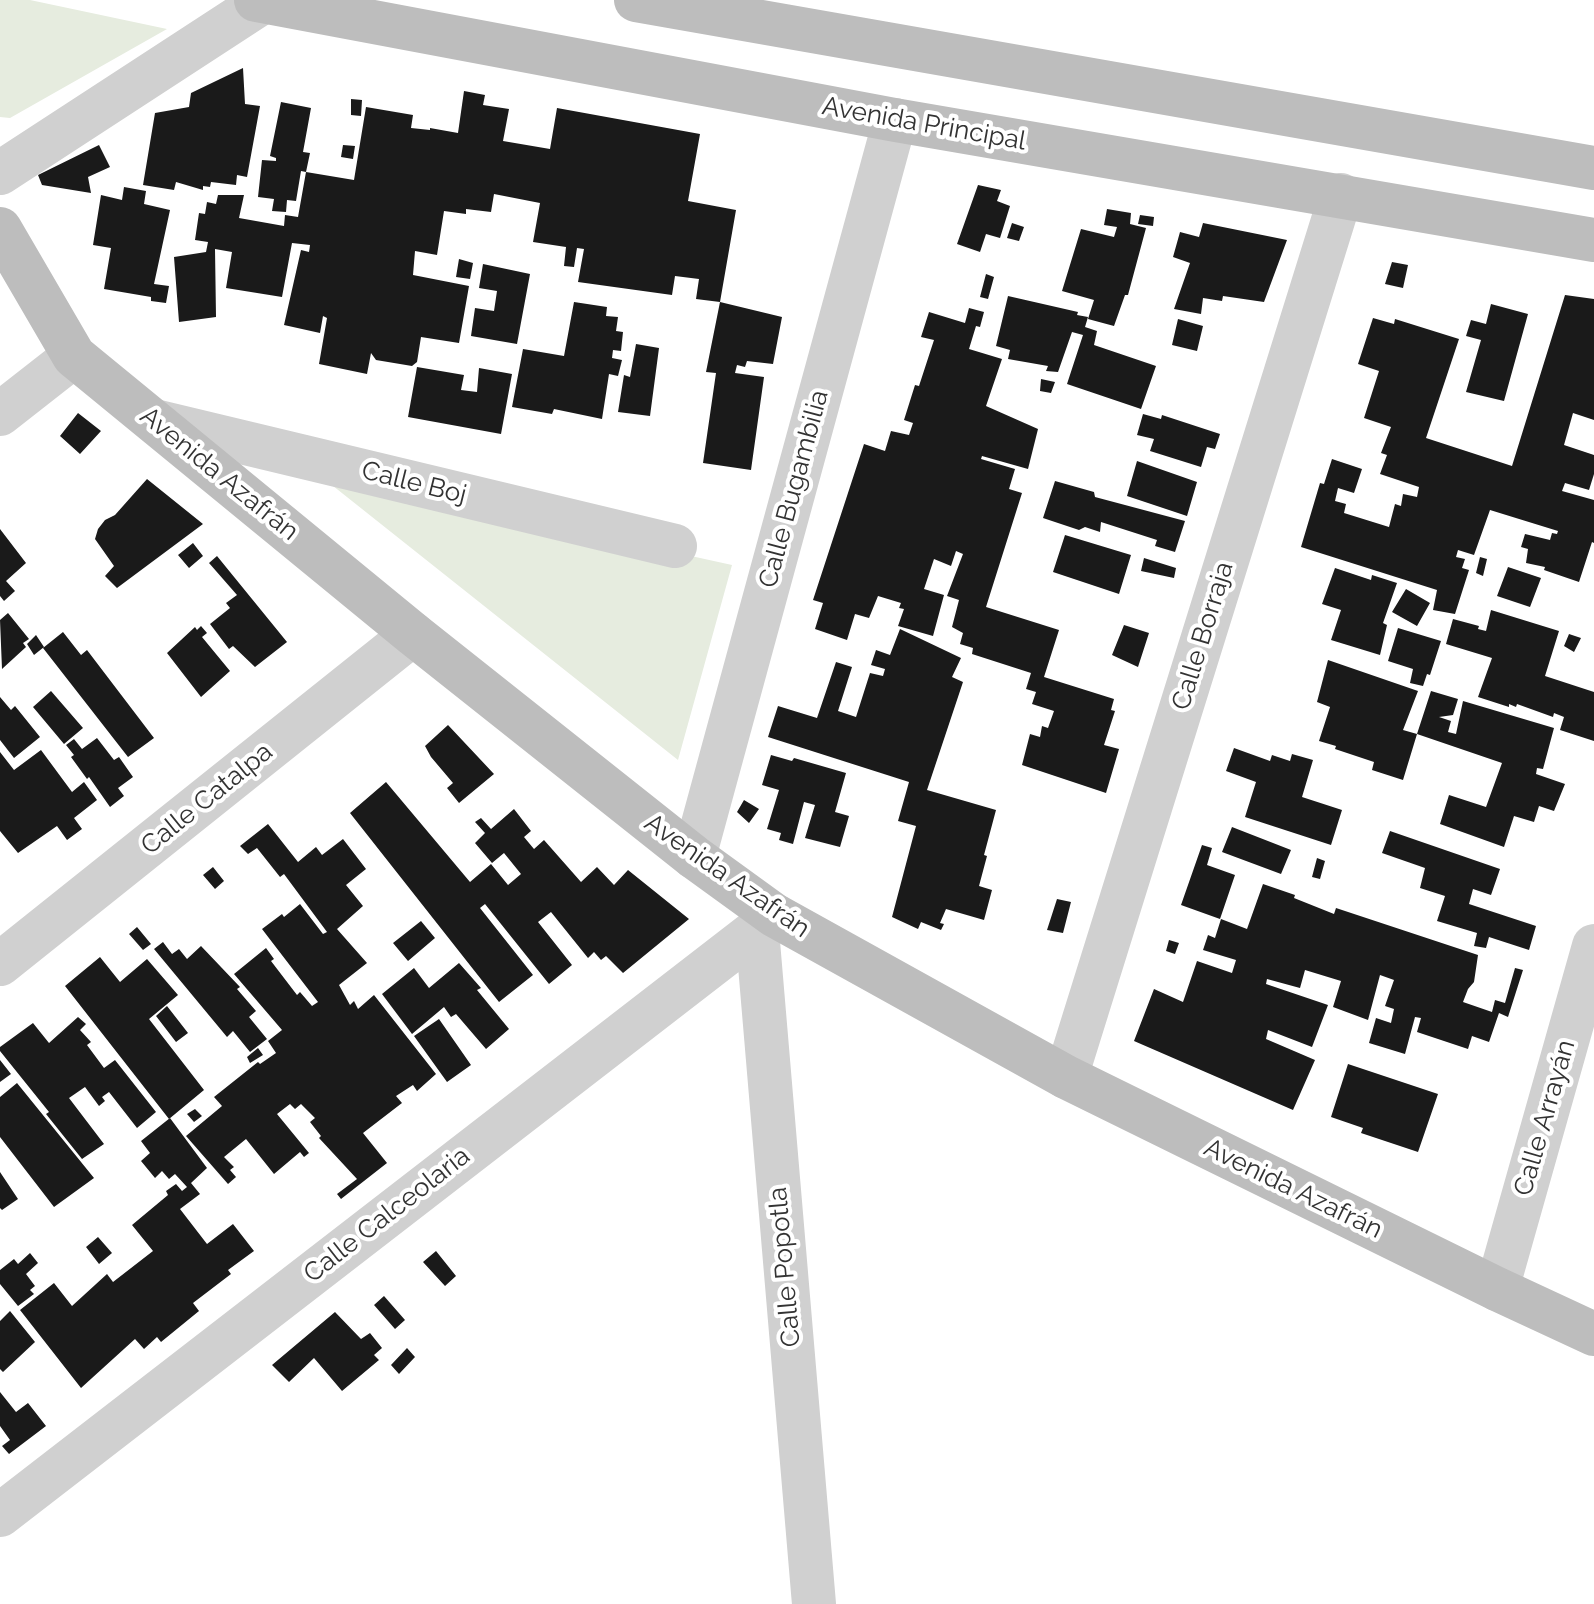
<!DOCTYPE html>
<meta charset="utf-8">
<style>
body{margin:0}
canvas{display:block;background:#fff}
</style>
<canvas width="1594" height="1604"></canvas>
<script>
const g = document.querySelector('canvas').getContext('2d');
g.lineJoin = 'round';
function fillPath(path, color) {
  g.fillStyle = color;
  g.fill(path, 'evenodd');
}
function poly(rows) {
  const path = new Path2D();
  for (const r of rows) {
    path.moveTo(r[0], r[1]);
    for (let i = 2; i < r.length; i += 2) path.lineTo(r[i], r[i + 1]);
  }
  return path;
}
function stroke(path, color, width, dash) {
  g.strokeStyle = color;
  g.lineWidth = width;
  g.lineCap = dash ? 'butt' : 'round';
  g.setLineDash(dash || []);
  g.stroke(path);
}
function write(font, color, halo, rows, align = 'center') {
  g.font = font + ' Raleway,sans-serif';
  g.lineWidth = 8;
  g.setLineDash([]);
  g.textBaseline = 'middle';
  g.strokeStyle = halo;
  g.fillStyle = color;
  for (const [text, x, y, turn = 0] of rows) {
    g.save();
    g.translate(x, y);
    g.rotate((+turn || 0) * Math.PI / 180);
    g.textAlign = isNaN(turn) ? turn : align;
    if (halo) g.strokeText(text, 0, 0);
    g.fillText(text, 0, 0);
    g.restore();
  }
}
fillPath(poly([
 [0,0,30,0,167,29,10,118,0,117],
 [318,474,732,565,678,760]
]), '#e6ecdf');
fillPath(poly([
 [243,68,245,104,260,106,247,177,237,175,236,185,211,182,210,187,203,186,203,190,176,182,174,190,143,185,155,113,189,107,191,93],
 [464,91,485,95,483,105,509,109,503,141,550,149,557,108,700,134,688,201,736,210,720,302,782,317,773,364,747,361,745,367,737,365,735,373,764,377,751,470,703,463,716,373,706,372,720,302,696,299,699,279,675,276,672,295,578,282,584,249,577,248,574,267,564,266,566,247,533,242,540,203,494,194,491,212,466,209,466,214,444,211,437,255,415,251,413,275,469,286,459,343,421,337,417,362,412,366,376,360,371,353,367,374,319,364,327,318,323,316,320,333,284,325,301,250,309,252,310,245,292,243,282,297,226,288,232,252,215,249,216,317,179,322,174,257,206,252,208,242,195,240,199,213,205,214,207,202,216,204,218,195,244,195,239,218,284,226,285,215,298,217,306,172,354,180,366,107,413,115,411,128,430,130,430,128,458,133],
 [351,99,362,100,361,116,351,115],
 [281,102,311,108,303,152,310,153,306,172,301,171,296,201,287,200,286,212,272,211,274,199,258,197,262,160,276,161,276,158,270,156],
 [99,145,110,167,88,177,91,193,42,185,38,175],
 [343,145,355,146,353,159,341,157],
 [978,185,1001,190,997,201,1010,206,1000,238,986,234,980,252,957,244],
 [124,187,146,191,144,204,170,210,154,284,169,286,166,303,151,301,151,297,104,289,111,248,93,245,101,195,122,200],
 [1107,209,1131,213,1130,224,1146,228,1128,295,1125,295,1114,326,1088,319,1094,300,1062,291,1081,229,1114,237,1117,227,1104,225],
 [1140,215,1154,217,1153,226,1138,224],
 [1012,223,1024,227,1019,241,1007,238],
 [1203,223,1287,240,1264,302,1223,296,1222,301,1203,298,1201,314,1174,309,1190,263,1173,257,1180,232,1199,237],
 [459,259,473,263,470,279,456,277],
 [1392,262,1408,265,1403,288,1385,284],
 [483,264,530,274,517,344,471,336,475,308,494,311,497,291,479,288],
 [986,274,994,277,988,299,980,297],
 [1565,295,1594,299,1594,420,1573,413,1564,445,1594,455,1594,474,1589,490,1565,483,1562,491,1594,500,1594,543,1592,542,1579,582,1544,570,1545,567,1526,563,1528,549,1521,547,1525,534,1550,540,1552,533,1557,534,1558,531,1490,510,1474,555,1458,550,1456,557,1465,559,1462,568,1469,570,1455,614,1433,610,1437,590,1301,547,1320,483,1324,484,1332,459,1362,469,1354,493,1338,488,1335,501,1346,504,1344,513,1389,527,1395,504,1401,506,1403,494,1417,497,1419,487,1380,474,1387,455,1381,453,1391,427,1364,418,1379,371,1358,364,1373,318,1394,324,1395,319,1459,339,1426,438,1512,466],
 [1008,296,1078,312,1077,315,1088,317,1085,327,1097,331,1094,345,1156,366,1141,409,1067,384,1083,335,1072,332,1058,372,1046,371,1048,366,1008,359,1010,350,996,346],
 [574,302,607,307,606,316,618,317,616,331,623,332,621,351,613,350,612,358,622,360,618,376,609,374,602,419,554,409,552,414,512,407,523,349,564,356],
 [1491,304,1528,314,1504,401,1466,392,1481,340,1466,336,1471,320,1486,324],
 [969,308,984,312,980,327,976,326,969,349,1002,359,986,406,1038,429,1028,469,982,456,981,459,1015,469,1009,489,1022,493,986,607,1059,630,1044,677,1114,699,1111,710,1115,711,1104,745,1119,749,1106,793,1022,765,1030,734,1040,737,1042,726,1048,728,1054,711,1032,704,1036,692,1026,689,1031,673,972,654,973,648,960,644,963,633,952,627,959,600,947,596,963,554,956,551,951,566,934,559,924,589,944,595,933,636,898,626,904,609,899,608,901,603,878,596,869,618,855,614,847,640,815,629,823,603,813,600,864,444,885,451,891,431,909,435,913,423,904,420,915,385,919,386,934,340,921,337,929,312,965,323],
 [1178,319,1203,326,1197,351,1172,345],
 [636,344,659,348,650,416,618,412,624,375,630,377],
 [417,367,464,375,461,390,477,392,479,368,512,374,501,434,408,417],
 [1041,379,1055,382,1051,393,1040,391],
 [78,413,101,431,80,454,60,436],
 [1143,414,1161,419,1162,415,1220,434,1215,449,1207,447,1201,467,1150,451,1154,439,1137,435],
 [1137,461,1197,482,1187,516,1127,496],
 [147,479,203,524,117,588,105,576,114,566,95,539,98,529,105,520,115,515],
 [1055,481,1094,492,1095,497,1185,521,1175,552,1155,546,1157,540,1101,522,1100,532,1085,527,1079,530,1043,518],
 [0,529,26,563,6,581,15,591,4,601,0,596],
 [1065,535,1131,555,1119,594,1053,572],
 [193,543,203,556,189,568,178,555],
 [217,556,287,642,255,667,233,646,229,649,210,624,230,608,226,603,237,595,209,563],
 [1480,557,1487,559,1483,576,1476,573],
 [1144,558,1176,568,1174,578,1141,571],
 [1508,567,1541,578,1530,607,1497,596],
 [1335,568,1371,580,1372,575,1397,583,1383,623,1387,625,1380,655,1331,640,1341,610,1322,604],
 [1406,589,1430,603,1417,626,1392,612],
 [1491,610,1559,631,1545,676,1594,692,1594,741,1560,730,1564,717,1554,713,1553,717,1517,704,1516,707,1509,704,1509,707,1478,697,1492,658,1446,644,1453,619,1479,626,1478,629,1486,631],
 [8,613,29,639,23,643,26,647,2,669,0,620],
 [1124,625,1149,633,1138,667,1112,655],
 [201,626,207,633,202,637,230,671,201,697,167,653,195,627,197,630],
 [1398,628,1441,641,1430,675,1427,674,1423,686,1410,683,1413,669,1388,661],
 [900,629,961,658,952,677,963,682,927,790,996,810,984,855,987,856,979,886,992,890,984,920,946,909,940,923,944,924,941,930,921,922,918,929,892,917,916,826,898,821,909,782,768,737,778,706,817,718,836,662,852,667,838,711,856,717,870,673,883,676,885,669,871,665,876,650,890,655],
 [63,632,81,655,87,650,154,738,128,757,43,648],
 [1569,634,1581,638,1574,652,1564,646],
 [36,635,44,647,34,655,27,644],
 [1328,660,1418,691,1403,730,1417,734,1403,780,1372,770,1374,762,1335,749,1336,746,1319,741,1330,707,1317,702],
 [51,691,83,728,64,744,33,707],
 [1431,691,1458,699,1453,715,1439,717,1451,721,1448,732,1456,734,1463,701,1554,728,1543,769,1537,768,1536,774,1565,784,1554,811,1539,806,1534,822,1514,816,1504,847,1440,824,1449,795,1486,807,1502,763,1417,734],
 [0,697,11,710,15,706,40,737,14,758,0,740],
 [448,725,494,774,459,803,447,788,453,783,431,757,425,746],
 [97,738,114,760,119,757,133,777,118,788,124,796,110,807,89,777,87,779,71,757,74,755,66,745,74,739,82,749],
 [1234,748,1270,761,1272,755,1290,761,1292,754,1313,760,1302,797,1342,810,1331,845,1245,817,1256,782,1226,771],
 [41,750,72,792,84,782,97,800,74,818,82,829,67,840,57,826,18,853,0,831,0,752,14,770],
 [771,755,792,761,794,758,846,773,835,812,849,816,840,847,805,838,815,805,804,802,793,844,779,840,781,833,767,829,779,790,762,785],
 [386,782,470,882,491,864,508,885,521,874,504,853,492,863,475,843,485,833,475,822,481,818,491,829,514,809,531,831,524,837,534,849,544,840,581,882,597,867,614,885,628,870,689,919,623,973,606,956,601,960,594,952,588,958,551,912,538,922,572,965,549,984,485,904,480,908,533,975,499,1002,350,813],
 [744,800,759,809,749,823,737,812],
 [268,824,298,862,316,847,322,855,343,839,366,869,346,885,363,906,337,929,367,963,339,985,350,1005,354,1001,358,1009,374,995,436,1074,417,1091,413,1085,396,1096,402,1103,363,1133,387,1163,341,1199,337,1194,357,1179,319,1138,321,1136,310,1122,315,1118,301,1104,295,1109,290,1104,277,1114,309,1153,304,1157,300,1152,274,1174,246,1139,224,1157,234,1167,230,1170,236,1177,228,1184,186,1136,222,1106,214,1097,258,1062,260,1064,276,1053,268,1041,282,1030,234,974,266,948,274,959,271,961,297,995,300,992,312,1006,318,1002,262,929,282,914,284,917,300,904,323,934,327,932,284,874,280,877,257,848,248,854,240,846],
 [1232,827,1291,850,1281,874,1222,852],
 [1390,831,1500,869,1491,895,1473,889,1469,904,1536,926,1529,950,1489,937,1486,948,1474,946,1477,933,1437,921,1445,896,1420,888,1425,868,1382,853],
 [1202,845,1212,848,1207,865,1235,875,1220,919,1181,905],
 [1317,858,1325,861,1320,879,1312,877],
 [213,867,224,881,215,889,203,875],
 [1263,884,1295,895,1294,898,1334,914,1336,908,1478,955,1474,982,1468,989,1463,1002,1492,1012,1495,1000,1505,1003,1515,968,1523,970,1508,1017,1499,1013,1489,1042,1472,1036,1468,1049,1417,1032,1421,1018,1415,1017,1405,1054,1369,1043,1376,1018,1391,1023,1394,1009,1385,1006,1394,980,1380,975,1368,1020,1333,1007,1341,981,1305,970,1300,988,1267,979,1266,984,1328,1005,1312,1047,1268,1030,1266,1039,1315,1060,1293,1110,1134,1041,1154,989,1183,1002,1197,961,1232,973,1236,960,1203,950,1208,935,1215,938,1221,919,1247,929],
 [1057,899,1071,902,1063,933,1047,930],
 [421,921,435,938,408,961,393,943],
 [137,927,151,944,143,950,129,934],
 [1169,940,1179,943,1175,954,1166,951],
 [163,942,172,954,179,949,187,959,201,946,240,987,237,989,256,1011,249,1017,267,1039,250,1052,233,1031,227,1037,154,949],
 [100,957,120,982,147,959,178,995,149,1019,204,1090,169,1119,65,986],
 [459,963,481,988,477,990,509,1029,486,1049,456,1014,451,1017,444,1007,412,1034,382,994,414,968,429,988],
 [167,1006,188,1033,176,1042,156,1016],
 [78,1017,86,1024,80,1030,91,1042,87,1045,104,1068,115,1060,156,1112,137,1128,109,1092,102,1097,105,1101,99,1106,85,1087,69,1098,104,1144,82,1159,46,1114,49,1112,0,1051,0,1047,33,1023,49,1043],
 [439,1019,471,1065,447,1082,414,1036],
 [258,1048,263,1055,250,1063,247,1057],
 [0,1060,11,1074,0,1082],
 [1348,1064,1438,1094,1418,1152,1361,1133,1363,1128,1331,1117],
 [17,1083,94,1178,54,1207,0,1137,0,1097],
 [195,1109,202,1116,194,1122,187,1114],
 [170,1118,207,1168,191,1183,200,1194,180,1209,207,1244,233,1224,254,1251,228,1270,231,1274,193,1303,199,1311,161,1342,157,1337,144,1349,135,1339,81,1388,20,1310,54,1283,72,1306,107,1274,113,1282,153,1251,132,1225,168,1195,166,1191,176,1184,182,1191,187,1187,175,1174,169,1179,162,1171,155,1178,141,1161,150,1153,141,1141],
 [0,1172,18,1199,2,1210,0,1208],
 [98,1237,112,1253,99,1264,86,1247],
 [436,1251,456,1276,445,1286,423,1262],
 [30,1253,38,1263,26,1274,35,1286,30,1290,34,1294,18,1306,0,1284,0,1270,14,1259,18,1264],
 [384,1296,405,1320,395,1329,374,1305],
 [10,1311,35,1342,3,1372,0,1369,0,1321],
 [335,1312,361,1339,370,1333,382,1348,374,1355,379,1360,342,1391,314,1358,289,1382,272,1365],
 [407,1348,415,1357,399,1374,391,1365],
 [0,1392,16,1412,28,1403,46,1426,9,1454,2,1446,10,1440,0,1426]
]), '#1a1a1a');
stroke(poly([
 [0,173,264,1],
 [0,414,74,356],
 [154,421,675,546],
 [694,857,895,120],
 [757,930,814,1604],
 [0,964,413,634],
 [1066,1077,1341,195],
 [1497,1289,1594,946],
 [0,1515,757,930,774,915]
]), '#d0d0d0', 44);
stroke(poly([
 [256,0,895,120,1594,240],
 [636,0,1594,168],
 [0,229,74,356,413,634,694,857,774,915,1066,1077,1497,1289,1594,1334]
]), '#bdbdbd', 44);
write('26px', '#333', '#fff', [
 ["Avenida Principal",924,124,10],
 ["Avenida Azafrán",219,474,39],
 ["Calle Boj",414,483,14],
 ["Calle Bugambilia",794,489,-75],
 ["Calle Borraja",1203,636,-73],
 ["Calle Catalpa",207,799,-39],
 ["Avenida Azafrán",727,876,35],
 ["Calle Arrayán",1545,1118,-74],
 ["Avenida Azafrán",1293,1189,26],
 ["Calle Calceolaria",387,1215,-38],
 ["Calle Popotla",785,1267,-95]
]);
</script>
